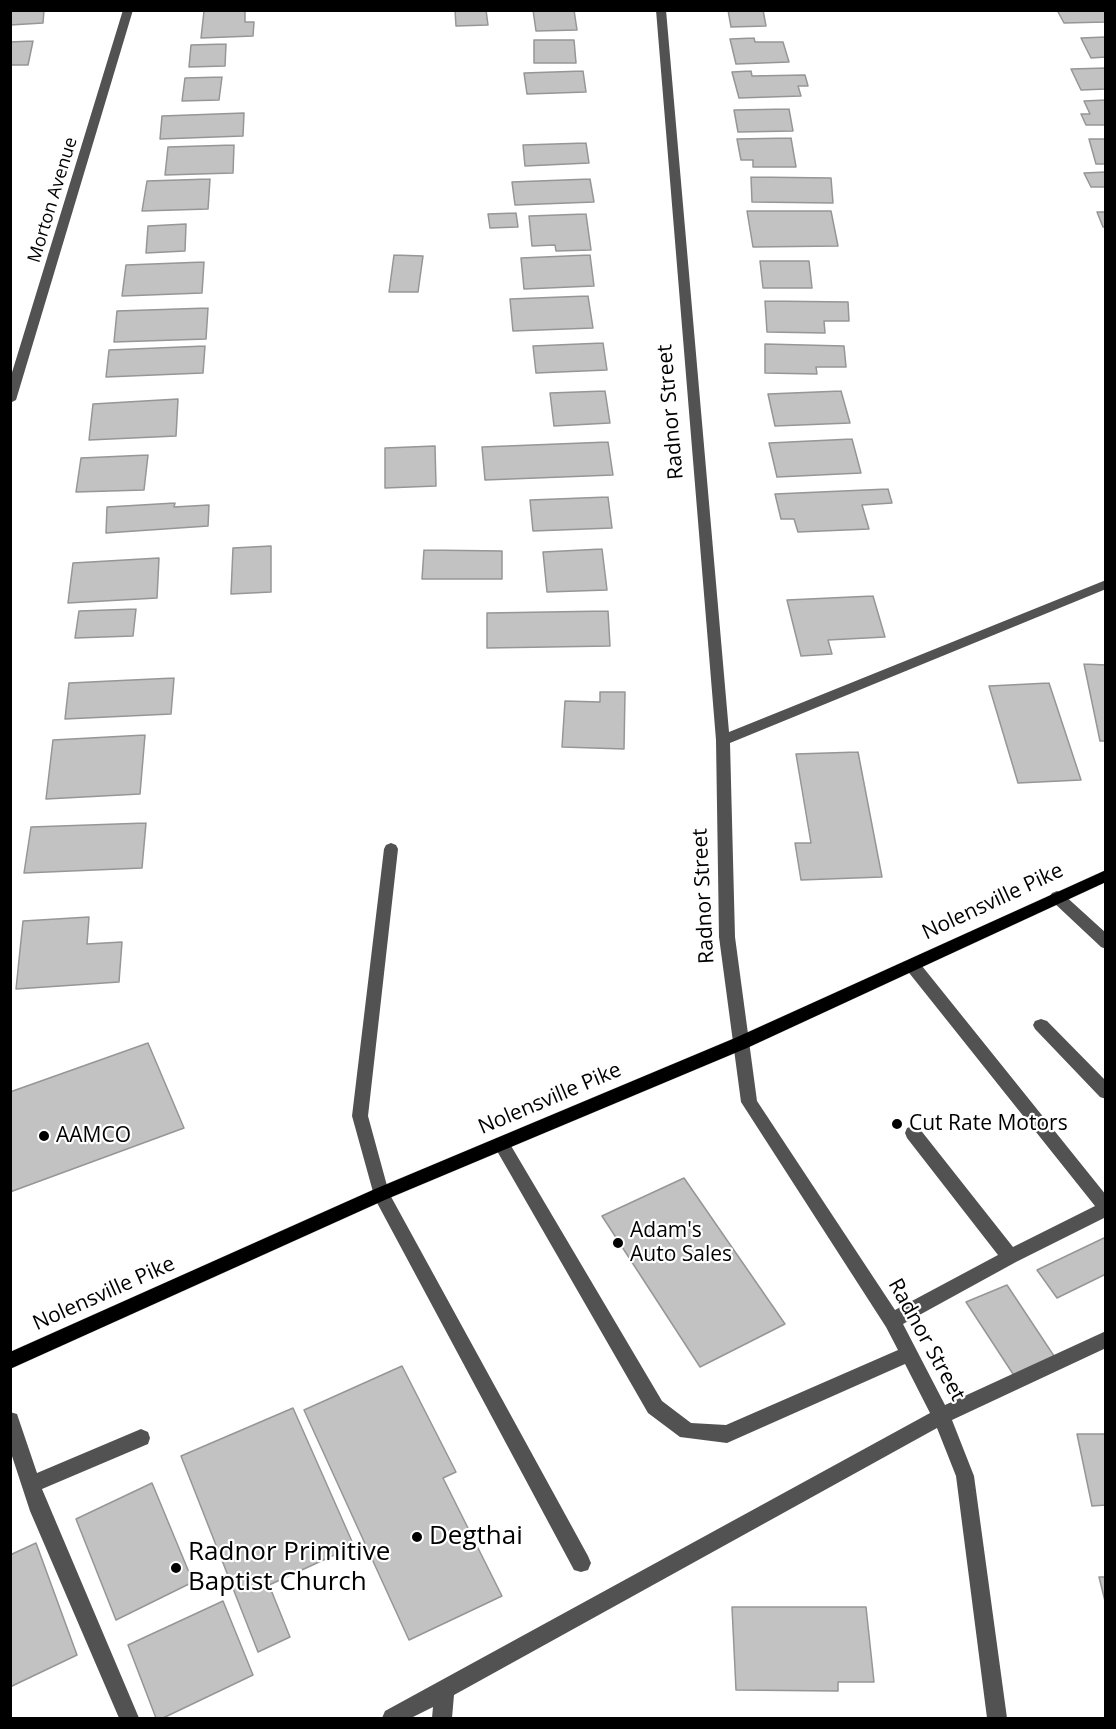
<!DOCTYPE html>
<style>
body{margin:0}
#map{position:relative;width:1116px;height:1729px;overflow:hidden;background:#fff;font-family:"Open Sans",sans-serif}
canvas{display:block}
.frame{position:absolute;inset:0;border:12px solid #000;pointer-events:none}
</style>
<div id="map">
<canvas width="1116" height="1729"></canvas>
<div class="frame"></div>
</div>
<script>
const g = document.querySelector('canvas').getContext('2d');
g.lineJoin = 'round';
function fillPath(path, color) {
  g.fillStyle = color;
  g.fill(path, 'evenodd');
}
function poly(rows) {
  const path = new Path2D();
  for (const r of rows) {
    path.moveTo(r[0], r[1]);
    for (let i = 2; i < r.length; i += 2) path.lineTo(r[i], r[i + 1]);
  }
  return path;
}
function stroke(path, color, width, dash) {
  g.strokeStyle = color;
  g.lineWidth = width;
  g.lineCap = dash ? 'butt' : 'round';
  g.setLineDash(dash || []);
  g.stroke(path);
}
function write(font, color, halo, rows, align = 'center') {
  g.font = font + ' "Open Sans",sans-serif';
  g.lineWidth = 4.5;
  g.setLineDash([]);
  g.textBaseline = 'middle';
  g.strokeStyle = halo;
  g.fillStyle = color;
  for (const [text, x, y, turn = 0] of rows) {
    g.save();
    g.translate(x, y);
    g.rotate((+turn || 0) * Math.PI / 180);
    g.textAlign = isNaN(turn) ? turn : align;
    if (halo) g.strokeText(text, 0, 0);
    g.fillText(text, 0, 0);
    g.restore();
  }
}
const building = poly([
 [10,10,44,10,43,23,10,25,10,10],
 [245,10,245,22,254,22,253,36,201,38,204,11,245,10],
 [455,10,486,10,488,25,456,26,455,10],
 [533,10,574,10,577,30,536,31,533,10],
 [728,10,763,10,766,26,731,27,728,10],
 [1057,10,1106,10,1106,22,1064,23,1057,10],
 [1106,37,1106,57,1091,58,1081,38,1106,37],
 [754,38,755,42,783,42,789,62,736,64,730,39,754,38],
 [534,40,574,40,576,63,534,63,534,40],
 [33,41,28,65,10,65,10,42,33,41],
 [226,44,225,66,189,67,191,45,226,44],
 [1106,68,1106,89,1081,90,1071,69,1106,68],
 [583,71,586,92,527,94,524,73,583,71],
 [751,71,752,76,805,75,808,86,798,86,801,96,739,98,732,72,751,71],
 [222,77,219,100,182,101,185,78,222,77],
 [1106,100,1106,125,1086,125,1081,114,1090,114,1084,101,1106,100],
 [789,109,793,131,738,132,734,110,789,109],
 [244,113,243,136,160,139,162,116,244,113],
 [791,138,796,167,753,167,753,160,741,160,737,139,791,138],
 [1089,139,1106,139,1106,164,1096,164,1089,139],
 [586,143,589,163,525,166,523,145,586,143],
 [234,145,233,173,165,175,168,147,234,145],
 [1106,172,1106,187,1091,187,1084,173,1106,172],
 [751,177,831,178,833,203,752,202,751,177],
 [210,179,208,209,142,211,147,181,210,179],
 [590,179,594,202,515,205,512,182,590,179],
 [747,211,831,211,838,246,753,247,747,211],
 [1097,212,1106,212,1106,227,1103,227,1097,212],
 [516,213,518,227,490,228,488,214,516,213],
 [586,214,591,250,556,251,555,245,532,246,529,216,586,214],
 [186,224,185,251,146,253,148,226,186,224],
 [394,255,423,256,418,292,389,292,394,255],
 [590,255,594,286,524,289,521,258,590,255],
 [760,261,809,261,812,288,763,288,760,261],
 [204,262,202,293,122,296,126,265,204,262],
 [588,296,593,328,513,331,510,299,588,296],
 [765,301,848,302,849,321,824,321,825,333,767,332,765,301],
 [208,308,206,339,114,342,117,311,208,308],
 [603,343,607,370,536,373,533,346,603,343],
 [765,344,844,346,846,367,816,367,817,374,765,373,765,344],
 [205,346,203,373,106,377,109,350,205,346],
 [605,391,610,423,554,426,550,393,605,391],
 [841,391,850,423,775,426,768,394,841,391],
 [178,399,176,436,89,440,93,404,178,399],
 [852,439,861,473,777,477,769,443,852,439],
 [608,442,613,475,485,480,482,447,608,442],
 [435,446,436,486,385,488,385,448,435,446],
 [148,455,144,490,76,492,81,458,148,455],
 [888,489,892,503,862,505,869,529,798,532,794,519,781,519,775,494,888,489],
 [608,497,612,528,533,531,530,500,608,497],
 [175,503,174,507,209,505,208,526,106,533,107,507,175,503],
 [271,546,271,592,231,594,233,548,271,546],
 [602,549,607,590,547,592,543,552,602,549],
 [424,550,502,551,502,579,422,579,424,550],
 [159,558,157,598,68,603,73,563,159,558],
 [873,596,885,637,828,640,832,654,801,656,787,600,873,596],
 [136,609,133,636,75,638,79,611,136,609],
 [608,611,610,646,487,648,487,613,608,611],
 [1084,664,1106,665,1106,741,1100,741,1084,664],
 [174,678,171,714,65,719,69,683,174,678],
 [1049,683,1081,780,1018,783,989,686,1049,683],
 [600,692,625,692,624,749,562,747,565,701,600,702,600,692],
 [145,735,140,794,46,799,53,740,145,735],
 [858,752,882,877,801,880,795,843,811,843,796,754,858,752],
 [146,823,142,868,24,873,31,827,146,823],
 [89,917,87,944,122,942,119,982,16,989,23,921,89,917],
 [148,1043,184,1128,10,1192,10,1092,148,1043],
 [684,1178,785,1324,700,1367,602,1216,684,1178],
 [1106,1237,1106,1274,1057,1298,1037,1270,1106,1237],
 [1007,1285,1056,1359,1015,1377,966,1302,1007,1285],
 [402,1366,456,1472,443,1478,502,1596,409,1640,304,1410,402,1366],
 [293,1408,354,1546,269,1585,290,1637,258,1652,181,1456,293,1408],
 [1077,1434,1106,1434,1106,1505,1092,1506,1077,1434],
 [152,1483,193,1582,116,1620,76,1519,152,1483],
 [36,1543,77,1655,10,1687,10,1555,36,1543],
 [1099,1577,1106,1577,1106,1605,1099,1577],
 [223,1601,253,1675,163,1718,156,1718,128,1645,223,1601],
 [732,1607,866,1607,874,1682,838,1682,838,1691,736,1690,732,1607]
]);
fillPath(building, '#c2c2c2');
stroke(building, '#969696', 1.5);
const major = poly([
 [1106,870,1106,882,747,1048,387,1199,10,1369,10,1352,375,1189,735,1038,1106,870]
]);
stroke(major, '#dbdbdb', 1);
fillPath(poly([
 [123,10,133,10,16,400,10,403,10,379,123,10],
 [656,10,666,10,729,732,1106,580,1106,589,730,743,735,937,757,1101,895,1310,998,1255,907,1138,905,1133,907,1128,913,1126,919,1128,1013,1247,1095,1206,906,969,904,965,906,961,918,961,1106,1195,1106,1217,1016,1262,903,1324,945,1405,1106,1331,1106,1348,952,1420,974,1476,1007,1718,987,1718,956,1476,937,1428,454,1695,452,1718,432,1718,433,1707,411,1718,382,1718,385,1711,930,1413,905,1364,727,1443,680,1437,648,1413,493,1144,495,1139,501,1137,507,1139,662,1401,691,1423,726,1425,898,1350,886,1327,741,1102,719,937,716,740,656,10],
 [391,843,396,845,398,849,368,1116,389,1193,588,1556,591,1563,588,1570,581,1572,574,1570,375,1199,352,1116,384,849,386,845,391,843],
 [1057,891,1062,893,1106,933,1106,949,1101,947,1052,901,1049,897,1052,893,1057,891],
 [1041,1019,1047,1021,1106,1081,1106,1099,1100,1097,1035,1029,1033,1025,1035,1021,1041,1019],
 [10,1412,17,1414,19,1420,37,1473,141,1429,148,1432,150,1438,148,1444,42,1489,139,1718,119,1718,30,1511,10,1450,10,1412]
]), '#525252');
fillPath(major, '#000');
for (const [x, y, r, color] of [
 [897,1124,6,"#000"],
 [44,1136,6,"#000"],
 [618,1243,6,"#000"],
 [417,1537,6,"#000"],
 [176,1568,6,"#000"]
]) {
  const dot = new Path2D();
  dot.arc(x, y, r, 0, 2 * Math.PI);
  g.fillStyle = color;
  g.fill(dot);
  stroke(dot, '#fff', 2);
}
write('18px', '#000', '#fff', [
 ["Morton Avenue",53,200,-73]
]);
write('21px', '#000', '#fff', [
 ["Radnor Street",671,412,-95],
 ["Radnor Street",704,896,-93],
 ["Nolensville Pike",993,902,-25],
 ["Nolensville Pike",550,1099,-23],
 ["Nolensville Pike",104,1294,-24],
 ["Radnor Street",926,1340,61]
]);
write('21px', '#000', '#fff', [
 ["Cut Rate Motors",909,1124],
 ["AAMCO",56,1136],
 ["Adam's",630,1231],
 ["Auto Sales",630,1255]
], 'left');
write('26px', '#000', '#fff', [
 ["Degthai",429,1537],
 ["Radnor Primitive",188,1553],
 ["Baptist Church",188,1583]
], 'left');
</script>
